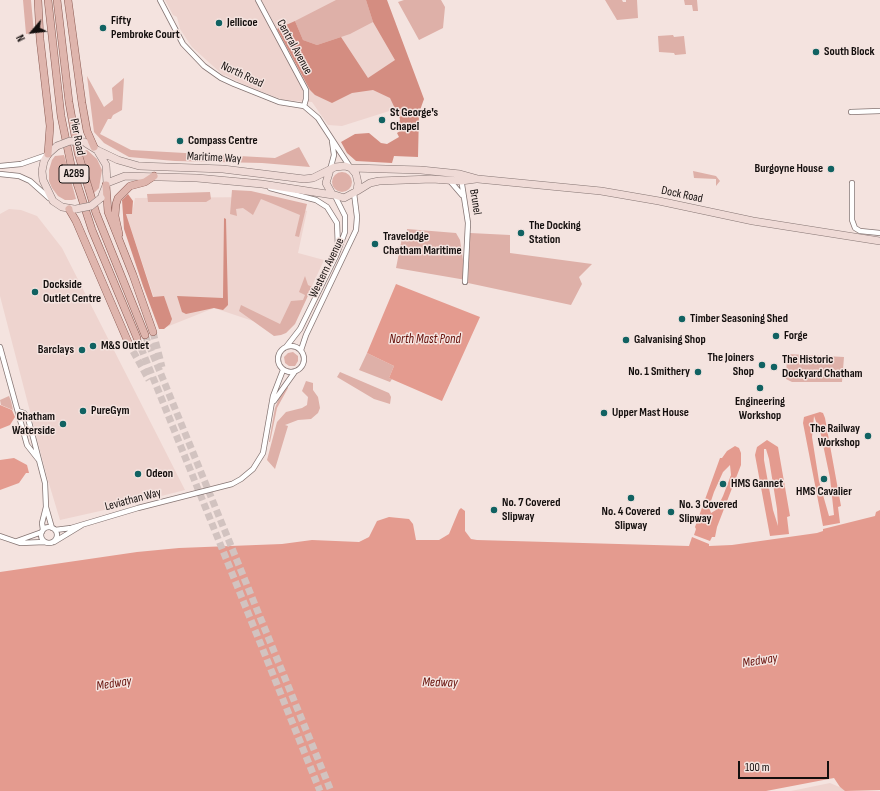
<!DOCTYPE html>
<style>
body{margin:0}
#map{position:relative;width:880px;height:791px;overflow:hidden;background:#f4e3df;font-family:"Sofia Sans Condensed",sans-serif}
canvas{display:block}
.north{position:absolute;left:12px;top:12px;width:40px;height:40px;-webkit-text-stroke:3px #f4e3df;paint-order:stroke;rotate:242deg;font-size:11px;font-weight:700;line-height:16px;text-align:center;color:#140f0e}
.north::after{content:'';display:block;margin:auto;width:14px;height:18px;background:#140f0e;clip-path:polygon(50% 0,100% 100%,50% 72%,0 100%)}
.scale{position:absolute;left:738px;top:761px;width:91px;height:18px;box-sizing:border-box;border:2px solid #140f0e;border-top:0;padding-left:5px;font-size:12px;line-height:14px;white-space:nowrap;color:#140f0e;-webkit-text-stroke:3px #f4e3df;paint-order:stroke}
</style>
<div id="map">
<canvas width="880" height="791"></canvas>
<div class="north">N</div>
<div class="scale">100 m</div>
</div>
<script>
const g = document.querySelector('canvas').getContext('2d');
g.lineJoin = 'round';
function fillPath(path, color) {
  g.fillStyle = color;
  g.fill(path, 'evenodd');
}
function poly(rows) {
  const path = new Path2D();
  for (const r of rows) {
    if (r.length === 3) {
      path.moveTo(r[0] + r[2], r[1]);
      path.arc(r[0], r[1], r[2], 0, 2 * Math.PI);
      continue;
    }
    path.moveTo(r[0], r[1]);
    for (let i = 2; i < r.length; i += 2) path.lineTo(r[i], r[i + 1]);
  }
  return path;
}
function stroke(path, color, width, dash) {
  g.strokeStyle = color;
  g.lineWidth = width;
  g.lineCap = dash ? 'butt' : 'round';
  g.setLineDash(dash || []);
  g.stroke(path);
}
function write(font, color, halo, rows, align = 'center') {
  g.font = font + ' "Sofia Sans Condensed",sans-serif';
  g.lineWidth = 3;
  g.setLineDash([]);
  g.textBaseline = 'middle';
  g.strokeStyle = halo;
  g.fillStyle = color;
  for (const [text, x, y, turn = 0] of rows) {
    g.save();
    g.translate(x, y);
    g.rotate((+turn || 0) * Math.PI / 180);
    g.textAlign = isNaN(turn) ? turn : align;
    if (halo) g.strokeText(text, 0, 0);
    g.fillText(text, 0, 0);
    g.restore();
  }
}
fillPath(poly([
 [165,0,385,0,424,100,342,126,328,125,312,102,283,100,245,85,225,75,224,76,192,47,180,29,177,17,173,15],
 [260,197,307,211,298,253,324,260,300,312,283,331,214,308,164,328,126,214,132,214,135,198],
 [9,209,21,210,37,216,62,248,185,490,118,507,60,520,47,477,0,296,0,214],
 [830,783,849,791,791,791]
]), '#eed4cf');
fillPath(poly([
 [23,0,31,0,34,33,26,34],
 [336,0,366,0,373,22,350,34,317,45,303,40,295,21],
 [404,0,441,0,445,7,443,28,419,40,398,2],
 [605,0,622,0,623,2,626,2,626,0,637,0,638,18,617,20],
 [684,0,697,0,698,11,693,11,692,5,685,5],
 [673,35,674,37,684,36,686,54,675,55,674,53,659,52,658,36],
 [87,76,104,107,113,100,112,88,124,78,122,110,113,115,111,119,108,119,100,134,131,150,275,158,299,147,310,167,262,163,175,161,129,157,104,143,94,132],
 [87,150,97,159,102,170,99,188,94,193,82,152],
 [64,155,76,199,72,200,65,200,58,196,52,188,49,181,49,170,52,160,55,156],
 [693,171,716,176,720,181,716,186,716,179,694,178],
 [342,182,10],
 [232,190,251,191,307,204,299,237,295,236,300,215,261,199,253,215,243,208,236,209,237,216,230,214],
 [210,192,211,199,206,202,148,202,147,194],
 [407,229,456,233,460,240,466,280,396,268,403,233,407,234],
 [470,233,510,235,510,253,592,264,579,277,582,284,571,305,468,283],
 [305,276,308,285,312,287,295,324,286,333,281,335,274,336,239,311,241,305,280,324,291,301,303,300,305,295,299,292],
 [293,352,298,356,298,361,295,366,289,366,285,363,284,357,288,353],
 [367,353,394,366,389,378,392,379,390,382,359,370],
 [787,354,844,357,842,382,792,382,786,379],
 [340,372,389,393,391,397,390,404,374,399,342,380,337,377],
 [306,381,313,383,313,390,318,397,320,408,318,413,311,419,298,420,285,425,288,426,275,469,267,460,277,422,286,412,302,408,307,405,308,397,302,391],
 [287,386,288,388,277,408,270,442,269,442,275,408,280,396],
 [9,396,11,401,13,410,1,405,0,400]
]), '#deb0a8');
fillPath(poly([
 [366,0,387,0,424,99,419,113,418,157,394,156,392,163,356,161,347,153,341,142,355,134,369,133,381,143,387,144,399,137,397,133,400,131,398,128,400,119,390,98,373,90,352,93,332,103,315,95,310,90,277,29,295,21,303,40,317,45,341,37,368,78,395,60,373,22],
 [128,194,133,201,132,214,126,214,153,297,164,296,172,319,170,324,164,329,159,329,143,286,124,229,122,200],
 [224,218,226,219,228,305,223,310,214,308,186,314,182,312,177,296,223,298]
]), '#d48d81');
fillPath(poly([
 [396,284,480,317,442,401,389,378,394,366,367,353],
 [0,405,12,410,15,417,10,425,0,429],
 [820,412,823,413,825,418,841,506,838,507,840,523,823,526,803,423,804,417],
 [814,416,821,435,830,478,834,515,829,516,819,481,812,437],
 [767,440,778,447,790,516,787,517,789,534,770,536,755,455,757,447],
 [764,449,766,449,769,459,777,509,778,526,773,510,764,460],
 [735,446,739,448,741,453,741,465,717,527,715,537,712,537,710,541,694,535,696,529,695,527,720,458,722,458,727,451],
 [730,465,731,475,723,496,716,510,711,513,709,507,714,492,723,472],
 [14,458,27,465,29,473,26,473,19,483,0,490,0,460],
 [461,508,465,511,465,531,471,539,477,540,689,546,692,537,709,544,709,546,732,545,817,533,823,531,823,529,875,516,876,512,880,510,880,790,845,791,840,787,834,778,766,791,0,791,0,572,137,552,179,548,282,544,312,540,359,542,369,537,377,521,389,517,409,519,413,524,416,540,439,540,449,534,459,510]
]), '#e49b8f');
stroke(poly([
 [153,332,162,367],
 [145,335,331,791],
 [137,338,320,791],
 [128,342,149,380]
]), '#d2c3c0', 7, [7, 3.5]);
const street = poly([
 [160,0,183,44,204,66,221,78,234,84,279,102,304,106,318,118,350,167],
 [258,0,306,90,306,99,304,106],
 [851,112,880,111],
 [0,166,21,164,47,155],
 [330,170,334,155,332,141],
 [0,174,19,176,30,181,49,198],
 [461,178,468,223,465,282],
 [450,181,462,195],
 [852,183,852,220,855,228,860,231,880,233],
 [270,188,316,200,327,207,337,223,338,248],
 [291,359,13],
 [0,347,27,445,38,459],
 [286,347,300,329,336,256,345,232,345,216,335,196],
 [301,350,306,335,356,230,357,217,354,193],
 [274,401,294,373],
 [18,411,24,413,28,418,45,483,46,507,52,528],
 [49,535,8],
 [43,530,42,523,46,507],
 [55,530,71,528,138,508,232,484,241,479,253,469,263,453,273,396,283,370],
 [0,536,20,543,45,542],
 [17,541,42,532],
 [54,542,82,525]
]);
const secondary = poly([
 [84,142,97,150,106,165,107,183,101,198],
 [57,146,48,154,44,161,42,171,43,180,53,201,62,207,74,209],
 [97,150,118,160,139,166,223,169,304,179,313,178,335,167,345,166,351,168,356,174,358,183,357,191,344,198,332,194,326,183,330,170],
 [351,168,421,170,460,174,478,179,601,191,659,201,753,221,880,241],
 [107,183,125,176,197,178,262,184,333,195],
 [357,191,370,183,379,181,432,179,461,181,476,179]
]);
const primary = poly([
 [38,0,40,39,50,126,48,154],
 [48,0,61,116,71,165,92,230,137,338],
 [57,0,69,102,78,153,96,213,145,335],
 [68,0,82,103,87,131,94,147],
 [106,185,108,212,133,275,153,332],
 [69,209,76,221,128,342],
 [119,234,115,216,116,204,118,198,130,186,145,182,154,176]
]);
stroke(street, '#857573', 6);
stroke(secondary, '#857573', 8);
stroke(primary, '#8a5a52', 8);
stroke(street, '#fff', 4.5);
stroke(secondary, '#efdad6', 7);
stroke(primary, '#dfb5ad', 7);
const secondaryBridge = poly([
 [57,146,70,141,84,142],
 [76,209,91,206,101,198]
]);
stroke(secondaryBridge, '#857573', 8, []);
stroke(secondaryBridge, '#efdad6', 7);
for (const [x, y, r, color] of [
 [219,23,4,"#116262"],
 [103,28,4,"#116262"],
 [816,52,4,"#116262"],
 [382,120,4,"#116262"],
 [180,141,4,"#116262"],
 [831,169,4,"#116262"],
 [521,233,4,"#116262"],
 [375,244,4,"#116262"],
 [35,292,4,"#116262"],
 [682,319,4,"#116262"],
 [776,336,4,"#116262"],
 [626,340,4,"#116262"],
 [93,346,4,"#116262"],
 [82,350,4,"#116262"],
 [762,365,4,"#116262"],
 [774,367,4,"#116262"],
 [698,372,4,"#116262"],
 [760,388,4,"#116262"],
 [83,411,4,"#116262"],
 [604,413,4,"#116262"],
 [63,424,4,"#116262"],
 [868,436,4,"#116262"],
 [138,474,4,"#116262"],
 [824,479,4,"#116262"],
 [723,484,4,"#116262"],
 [631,498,4,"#116262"],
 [494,510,4,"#116262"],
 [671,512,4,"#116262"]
]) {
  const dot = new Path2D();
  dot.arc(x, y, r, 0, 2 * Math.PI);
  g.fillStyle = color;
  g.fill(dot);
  stroke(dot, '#f4e3df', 1.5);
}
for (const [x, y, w] of [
 [74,174,30]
]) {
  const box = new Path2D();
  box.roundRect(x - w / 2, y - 9, w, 18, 3);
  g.fillStyle = '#f4e3df';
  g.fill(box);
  stroke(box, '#140f0e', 1);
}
write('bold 11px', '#140f0e', null, [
 ["A289",74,174]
]);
write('bold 12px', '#140f0e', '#f4e3df', [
 ["Fifty",111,21],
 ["Pembroke Court",111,35],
 ["Jellicoe",227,23],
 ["South Block",824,52],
 ["St George's",390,113],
 ["Chapel",390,127],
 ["Compass Centre",188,141],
 ["Burgoyne House",823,169,"right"],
 ["The Docking",529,226],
 ["Station",529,240],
 ["Travelodge",383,237],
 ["Chatham Maritime",383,251],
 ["Dockside",43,285],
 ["Outlet Centre",43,299],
 ["Timber Seasoning Shed",690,319],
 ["Forge",784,336],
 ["Galvanising Shop",634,340],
 ["M&S Outlet",101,346],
 ["Barclays",74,350,"right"],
 ["The Joiners",754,358,"right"],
 ["Shop",754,372,"right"],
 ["The Historic",782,360],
 ["Dockyard Chatham",782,374],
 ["No. 1 Smithery",690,372,"right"],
 ["Engineering",760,402,"center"],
 ["Workshop",760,416,"center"],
 ["PureGym",91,411],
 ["Upper Mast House",612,413],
 ["Chatham",55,417,"right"],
 ["Waterside",55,431,"right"],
 ["The Railway",860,429,"right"],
 ["Workshop",860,443,"right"],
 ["Odeon",146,474],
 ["HMS Gannet",731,484],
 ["HMS Cavalier",824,492,"center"],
 ["No. 7 Covered",502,503],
 ["Slipway",502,517],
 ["No. 3 Covered",679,505],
 ["Slipway",679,519],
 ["No. 4 Covered",631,512,"center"],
 ["Slipway",631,526,"center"]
], 'left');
write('12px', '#140f0e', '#f4e3df', [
 ["Central Avenue",294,47,61],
 ["North Road",242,75,25],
 ["Pier Road",77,137,79],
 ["Maritime Way",214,158,3],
 ["Dock Road",682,195,12],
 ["Brunel",475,202,81],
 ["Western Avenue",327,268,-64],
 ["Leviathan Way",133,500,-15]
]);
write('italic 13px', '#640d07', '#f4e3df', [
 ["North Mast Pond",425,340],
 ["Medway",760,661,-9],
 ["Medway",440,683,1],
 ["Medway",114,684,-9]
]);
</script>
